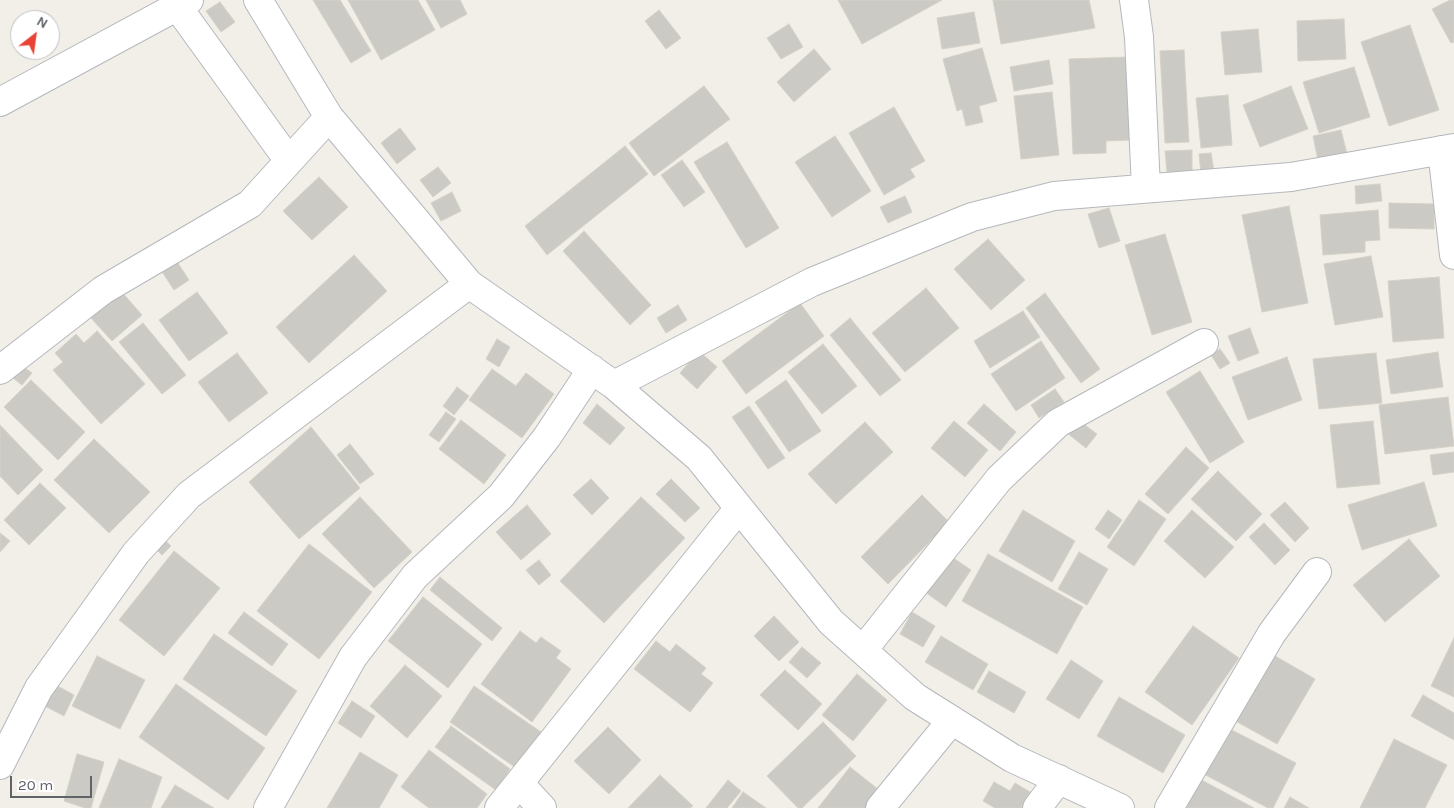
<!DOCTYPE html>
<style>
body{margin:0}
#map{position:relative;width:1454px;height:808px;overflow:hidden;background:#f1efe8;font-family:Karla,sans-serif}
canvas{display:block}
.north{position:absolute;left:10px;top:10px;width:50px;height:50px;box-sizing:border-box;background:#fff;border:1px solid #bfc1c3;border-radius:50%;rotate:30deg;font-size:14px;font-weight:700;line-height:20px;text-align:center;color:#5f6368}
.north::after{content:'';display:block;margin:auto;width:18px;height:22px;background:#ea4335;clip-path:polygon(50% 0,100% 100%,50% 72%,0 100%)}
.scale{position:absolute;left:10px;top:776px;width:82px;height:22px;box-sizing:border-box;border:2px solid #5f6368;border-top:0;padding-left:6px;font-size:15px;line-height:18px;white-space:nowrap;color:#5f6368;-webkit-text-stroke:4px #fff;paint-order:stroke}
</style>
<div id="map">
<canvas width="1454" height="808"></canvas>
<div class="north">N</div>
<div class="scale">20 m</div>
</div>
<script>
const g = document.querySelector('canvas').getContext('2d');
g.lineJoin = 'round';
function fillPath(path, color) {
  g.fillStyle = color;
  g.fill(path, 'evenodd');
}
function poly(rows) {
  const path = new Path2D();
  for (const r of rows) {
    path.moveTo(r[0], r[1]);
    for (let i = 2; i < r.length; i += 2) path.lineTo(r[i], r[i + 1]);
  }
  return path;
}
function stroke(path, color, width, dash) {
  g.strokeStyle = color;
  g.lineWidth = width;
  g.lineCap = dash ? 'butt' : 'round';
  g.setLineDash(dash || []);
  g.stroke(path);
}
const building = poly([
 [313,0,340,0,371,51,351,63,313,0],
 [348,0,418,0,435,30,381,60,348,0],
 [426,0,460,0,467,14,441,28,426,0],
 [838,0,942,0,862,44,838,0],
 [993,0,1089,0,1095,28,1001,44,993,0],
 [1450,0,1454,0,1454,42,1451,43,1432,9,1450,0],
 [220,2,235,22,221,32,206,11,220,2],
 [659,10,681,38,666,49,645,21,659,10],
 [974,12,980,43,942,49,937,18,974,12],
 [1344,19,1346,59,1298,61,1297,21,1344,19],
 [789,24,803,47,781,59,767,38,789,24],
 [1410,25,1439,110,1389,126,1361,42,1410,25],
 [1258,29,1262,72,1225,75,1221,32,1258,29],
 [982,48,997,101,979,106,983,122,966,126,962,109,957,111,943,59,982,48],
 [814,49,831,69,794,102,777,82,814,49],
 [1184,50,1189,142,1165,143,1160,51,1184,50],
 [1128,57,1131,140,1106,141,1106,153,1073,154,1069,59,1128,57],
 [1049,60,1053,84,1014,91,1010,67,1049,60],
 [1354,67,1370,117,1319,133,1303,82,1354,67],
 [704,86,730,119,654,176,629,143,704,86],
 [1291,86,1308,129,1260,147,1243,105,1291,86],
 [1052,92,1059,155,1021,159,1014,96,1052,92],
 [1228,95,1232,145,1201,148,1196,98,1228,95],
 [894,107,925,161,910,169,915,177,884,195,849,133,894,107],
 [400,128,416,149,397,164,381,143,400,128],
 [1341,130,1347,154,1318,160,1313,136,1341,130],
 [835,136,871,191,832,217,795,162,835,136],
 [727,142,779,228,746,248,694,162,727,142],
 [625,146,648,174,547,255,525,226,625,146],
 [1192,150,1192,171,1167,172,1165,151,1192,150],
 [1211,153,1214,171,1201,173,1199,154,1211,153],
 [682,160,705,192,684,207,661,175,682,160],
 [438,167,451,183,433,197,420,180,438,167],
 [319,177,348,207,312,240,283,211,319,177],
 [1380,184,1382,201,1356,204,1355,186,1380,184],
 [452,192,461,211,441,221,431,203,452,192],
 [905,196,912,212,888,223,880,207,905,196],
 [1389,203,1434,204,1434,229,1389,228,1389,203],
 [1289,206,1308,303,1262,312,1242,215,1289,206],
 [1109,208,1120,241,1099,248,1088,214,1109,208],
 [1378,210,1380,240,1365,241,1365,252,1323,255,1320,215,1378,210],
 [584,231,651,305,630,325,563,251,584,231],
 [1165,234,1192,322,1152,335,1125,245,1165,234],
 [988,239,1025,280,991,310,954,269,988,239],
 [172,254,189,280,174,290,157,264,172,254],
 [354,255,387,291,309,363,276,327,354,255],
 [1371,256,1383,317,1335,325,1324,264,1371,256],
 [1439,277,1444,338,1393,342,1388,281,1439,277],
 [926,288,959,328,905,372,872,333,926,288],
 [120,290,142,315,112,341,90,317,120,290],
 [197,292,228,333,189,361,159,320,197,292],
 [1045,293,1100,369,1081,383,1026,308,1045,293],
 [800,303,824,336,746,394,722,361,800,303],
 [678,305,687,320,666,333,657,318,678,305],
 [1023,311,1040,337,990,368,974,341,1023,311],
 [850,318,901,380,880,396,830,335,850,318],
 [143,323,186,375,162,394,119,342,143,323],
 [1250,328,1259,353,1238,361,1228,336,1250,328],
 [97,331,145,384,101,424,53,370,63,362,55,353,76,334,84,343,97,331],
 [497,339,510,347,499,367,486,359,497,339],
 [1041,341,1065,378,1016,411,991,374,1041,341],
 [823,344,857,386,822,414,788,372,823,344],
 [1220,349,1230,363,1220,369,1211,355,1220,349],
 [699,351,717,367,697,389,680,373,699,351],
 [1438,352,1443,387,1391,394,1386,360,1438,352],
 [237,353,268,393,229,422,198,382,237,353],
 [1376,353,1382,403,1319,409,1313,359,1376,353],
 [1287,357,1302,400,1248,420,1232,377,1287,357],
 [18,363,32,373,22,385,9,375,18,363],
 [492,369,516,386,526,373,554,394,522,438,469,400,492,369],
 [1200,371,1244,442,1210,463,1166,392,1200,371],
 [31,380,85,432,58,460,4,407,31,380],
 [786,380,821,431,789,452,755,402,786,380],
 [457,387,469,396,454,415,443,406,457,387],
 [1055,389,1064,402,1039,418,1031,405,1055,389],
 [1448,397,1454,446,1385,454,1379,405,1448,397],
 [597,404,625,428,610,445,583,423,597,404],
 [984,404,1016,432,1000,451,967,423,984,404],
 [749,406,785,458,768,469,732,417,749,406],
 [446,412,456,419,439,442,429,435,446,412],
 [461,420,506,455,484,484,439,449,461,420],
 [1078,420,1097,434,1086,448,1067,433,1078,420],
 [954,421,988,450,965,477,931,448,954,421],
 [1373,421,1380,484,1337,488,1330,425,1373,421],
 [865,422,893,452,836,504,808,474,865,422],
 [0,425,43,470,18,495,0,476,0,425],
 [311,427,360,488,299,539,249,482,311,427],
 [94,439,150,492,109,533,54,480,94,439],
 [350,444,374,474,360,484,337,455,350,444],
 [1186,447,1209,468,1168,514,1145,494,1186,447],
 [1454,452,1454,472,1433,475,1430,455,1454,452],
 [1218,471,1262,514,1236,541,1191,499,1218,471],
 [591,479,609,498,592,515,573,495,591,479],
 [671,479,700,508,685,522,656,494,671,479],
 [1424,482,1437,526,1362,550,1348,505,1424,482],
 [40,483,66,508,29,545,4,520,40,483],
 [922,495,949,522,888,584,861,557,922,495],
 [360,497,412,552,374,588,322,534,360,497],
 [641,497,685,538,604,623,560,581,641,497],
 [1139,500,1166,519,1134,566,1107,547,1139,500],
 [1285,502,1309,528,1295,542,1270,515,1285,502],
 [527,505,551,534,521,560,496,532,527,505],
 [1023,510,1075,541,1052,582,999,551,1023,510],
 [1108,510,1122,520,1109,539,1095,529,1108,510],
 [1192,510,1234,547,1205,578,1164,541,1192,510],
 [1264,523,1290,550,1275,565,1249,537,1264,523],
 [0,533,10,541,0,552,0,533],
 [157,533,171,546,162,555,149,542,157,533],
 [1409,539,1440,576,1385,622,1353,585,1409,539],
 [309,544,372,592,319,659,257,611,309,544],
 [174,551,220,588,164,656,119,620,174,551],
 [1079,552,1108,569,1087,605,1058,589,1079,552],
 [988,554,1083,607,1057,654,962,601,988,554],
 [949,555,971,570,946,607,925,592,949,555],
 [539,560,551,575,539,585,526,570,539,560],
 [440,577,502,628,492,641,430,590,440,577],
 [423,597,482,644,448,688,388,641,423,597],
 [244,612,288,644,272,666,228,633,244,612],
 [912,612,935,626,923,647,900,634,912,612],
 [774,616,799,642,779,661,754,636,774,616],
 [1193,626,1239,658,1192,725,1145,692,1193,626],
 [520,631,536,643,541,637,561,651,556,658,571,669,532,722,481,684,520,631],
 [214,634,297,691,266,736,183,679,214,634],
 [941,636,988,664,973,690,925,662,941,636],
 [1454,638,1454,697,1431,686,1454,638],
 [656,641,670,652,676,644,706,668,701,674,713,683,690,712,634,669,656,641],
 [802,647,821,663,807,678,789,662,802,647],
 [1270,653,1315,679,1277,744,1232,719,1270,653],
 [97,656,145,680,120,729,72,706,97,656],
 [1071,660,1103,681,1079,719,1046,699,1071,660],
 [405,665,442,696,407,738,370,706,405,665],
 [785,670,822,704,798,730,760,695,785,670],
 [989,671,1026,692,1014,713,977,692,989,671],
 [857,674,887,700,853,741,822,715,857,674],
 [54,684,74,695,64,716,43,705,54,684],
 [176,684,265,748,228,800,139,737,176,684],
 [474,686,544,734,519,770,450,722,474,686],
 [1423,695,1454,713,1454,740,1411,716,1423,695],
 [1119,697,1185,735,1163,773,1097,736,1119,697],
 [352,701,375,716,361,738,338,723,352,701],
 [823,722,856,756,802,808,798,808,767,776,823,722],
 [451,726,510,769,496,790,435,747,451,726],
 [1224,726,1296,763,1273,808,1268,808,1200,772,1224,726],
 [608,727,641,760,609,794,574,761,608,727],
 [1394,739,1447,765,1425,808,1360,808,1394,739],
 [429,750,487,794,477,808,429,808,401,787,429,750],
 [360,752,398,775,379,808,327,808,360,752],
 [77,754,104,762,91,808,85,808,64,801,77,754],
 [119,759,162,777,151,808,99,808,119,759],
 [850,767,879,790,865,808,818,808,850,767],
 [660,775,693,806,690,808,628,808,660,775],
 [1192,775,1254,808,1176,808,1192,775],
 [728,780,741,791,727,808,706,808,728,780],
 [994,782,1010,791,1015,783,1030,792,1021,808,995,808,983,801,994,782],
 [175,785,214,808,161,808,175,785],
 [743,792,766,808,732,808,743,792],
 [1290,797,1309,808,1284,808,1290,797]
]);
fillPath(building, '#cccac5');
stroke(building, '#d6d1c6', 1);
const minor = poly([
 [258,0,329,117,469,284,614,385,699,458,831,622,915,697,1012,758,1120,808],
 [1134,0,1139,37,1146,188],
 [177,6,289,161],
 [0,102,189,0],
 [1442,150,1454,255],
 [0,370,103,290,250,204,329,117],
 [614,385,812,282,972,217,1054,196,1291,177,1454,148],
 [863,650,999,479,1058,423,1204,343],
 [0,765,39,688,136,553,189,495,469,284],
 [519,783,542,808],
 [268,808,353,657,415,576,501,496,547,437,592,369],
 [499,808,739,508],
 [880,808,952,720],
 [1037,808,1059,779],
 [1169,808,1272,633,1317,572]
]);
stroke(minor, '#b5b8bc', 30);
stroke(minor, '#fff', 28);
</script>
